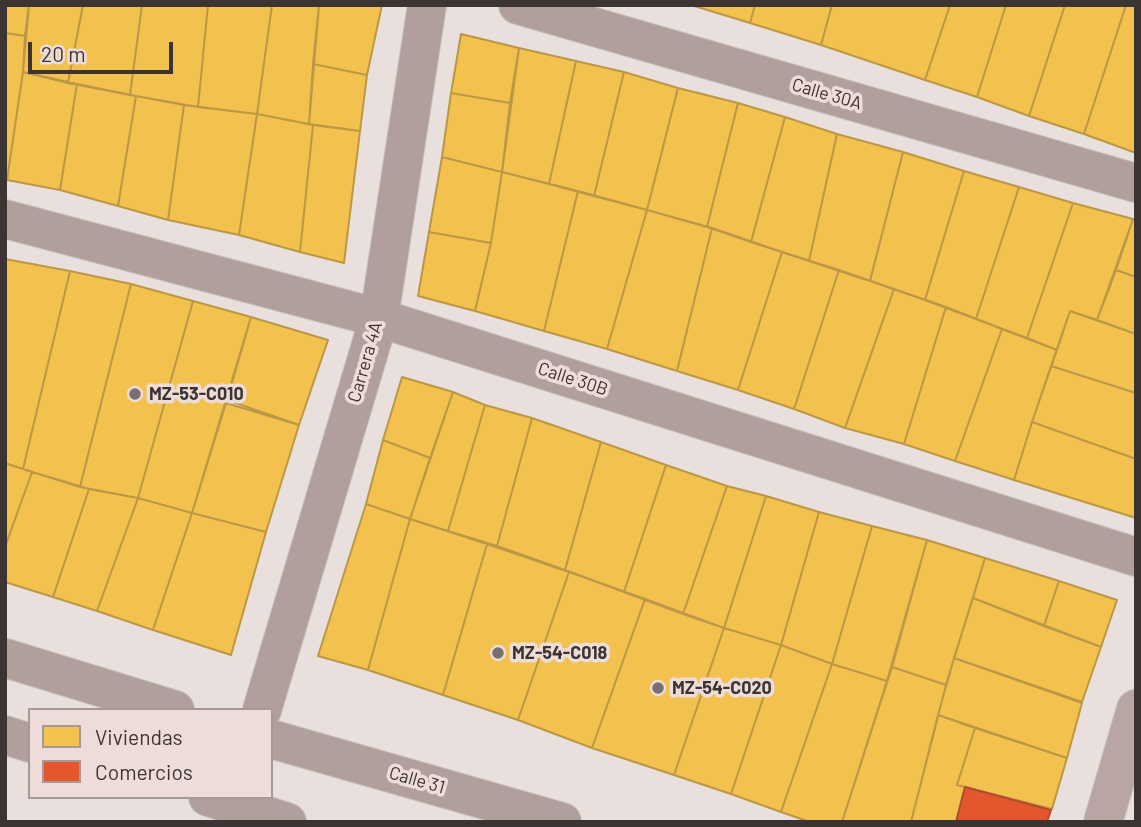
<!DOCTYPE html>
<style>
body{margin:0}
#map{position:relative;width:1141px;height:827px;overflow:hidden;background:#e9e0de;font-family:Barlow,sans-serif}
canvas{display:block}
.frame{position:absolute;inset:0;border:7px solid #3b3433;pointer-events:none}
.legend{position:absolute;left:28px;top:708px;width:245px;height:91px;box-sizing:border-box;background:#eedcd9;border:2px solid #a69997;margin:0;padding:9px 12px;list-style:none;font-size:21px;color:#3b3433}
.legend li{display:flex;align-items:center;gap:14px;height:35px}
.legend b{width:35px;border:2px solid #a69997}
.scale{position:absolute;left:28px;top:42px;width:145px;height:32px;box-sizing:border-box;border:4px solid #3b3433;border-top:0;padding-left:9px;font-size:21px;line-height:24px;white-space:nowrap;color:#3b3433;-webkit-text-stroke:5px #eedcd9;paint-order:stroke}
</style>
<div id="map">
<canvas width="1141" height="827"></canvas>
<div class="frame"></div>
<ul class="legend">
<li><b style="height:19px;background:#f2c14e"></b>Viviendas</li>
<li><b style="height:19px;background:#e4572e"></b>Comercios</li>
</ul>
<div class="scale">20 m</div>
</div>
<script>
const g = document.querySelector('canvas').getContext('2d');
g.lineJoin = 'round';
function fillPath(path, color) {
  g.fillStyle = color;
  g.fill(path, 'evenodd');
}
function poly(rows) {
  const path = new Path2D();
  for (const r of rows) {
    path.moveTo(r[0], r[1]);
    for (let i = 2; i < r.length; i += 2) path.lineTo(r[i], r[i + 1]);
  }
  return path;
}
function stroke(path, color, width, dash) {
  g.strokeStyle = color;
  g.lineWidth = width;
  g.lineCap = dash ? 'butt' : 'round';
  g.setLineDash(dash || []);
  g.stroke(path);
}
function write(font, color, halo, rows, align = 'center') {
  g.font = font + ' Barlow,sans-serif';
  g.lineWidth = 7;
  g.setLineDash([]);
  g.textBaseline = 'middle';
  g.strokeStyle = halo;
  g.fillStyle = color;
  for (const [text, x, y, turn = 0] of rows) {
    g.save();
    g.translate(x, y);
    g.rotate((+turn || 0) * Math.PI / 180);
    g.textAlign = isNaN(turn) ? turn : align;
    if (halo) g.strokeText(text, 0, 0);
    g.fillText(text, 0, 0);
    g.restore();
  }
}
const homes = poly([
 [5,5,29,5,25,36,5,33,5,5],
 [29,5,83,5,68,83,23,72,29,5],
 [83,5,142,5,130,95,68,83,83,5],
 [142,5,208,5,198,107,130,95,142,5],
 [208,5,272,5,257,114,198,107,208,5],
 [272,5,319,5,309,124,257,114,272,5],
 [319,5,382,5,367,75,313,64,319,5],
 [691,5,755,5,750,23,691,5],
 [755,5,832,5,821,45,750,23,755,5],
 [832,5,950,5,925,80,821,45,832,5],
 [950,5,1006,5,977,97,925,80,950,5],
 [1006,5,1065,5,1029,116,977,97,1006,5],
 [1065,5,1126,5,1084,134,1029,116,1065,5],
 [1126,5,1136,5,1136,153,1084,134,1126,5],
 [5,33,25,36,23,72,7,180,5,179,5,33],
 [461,34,519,48,510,103,451,93,461,34],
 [519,48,576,61,549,184,502,172,519,48],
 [576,61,624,72,594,196,549,184,576,61],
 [313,64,367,75,360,131,309,124,313,64],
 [23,72,77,84,60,190,7,180,23,72],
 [624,72,678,88,647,210,594,196,624,72],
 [77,84,136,96,118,206,60,190,77,84],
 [678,88,738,103,707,227,647,210,678,88],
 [451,93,510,103,502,172,442,157,451,93],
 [136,96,184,105,168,220,118,206,136,96],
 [738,103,785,117,751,242,707,227,738,103],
 [184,105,257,114,239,235,168,220,184,105],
 [257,114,313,125,300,252,239,235,257,114],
 [785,117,837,134,809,261,751,242,785,117],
 [313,125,360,131,344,263,300,252,313,125],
 [837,134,903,152,870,281,809,261,837,134],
 [903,152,964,171,925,300,870,281,903,152],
 [442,157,502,172,491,243,429,232,442,157],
 [964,171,1019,187,976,319,925,300,964,171],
 [502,172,578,191,544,331,475,311,491,243,502,172],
 [1019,187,1073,203,1027,338,976,319,1019,187],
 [578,191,647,210,607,349,544,331,578,191],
 [1073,203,1133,219,1097,320,1070,311,1057,350,1027,338,1073,203],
 [647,210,712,228,677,371,607,349,647,210],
 [1133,219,1136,220,1136,277,1116,270,1133,219],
 [712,228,782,252,738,390,677,371,712,228],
 [429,232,491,243,475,311,418,296,429,232],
 [782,252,839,270,794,409,738,390,782,252],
 [5,259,70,271,23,469,5,463,5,259],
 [839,270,894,289,845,428,794,409,839,270],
 [1116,270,1136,277,1136,334,1097,320,1116,270],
 [70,271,131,284,80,487,23,469,70,271],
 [131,284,193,301,138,498,80,487,131,284],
 [894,289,946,307,904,444,845,428,894,289],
 [193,301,251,317,192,513,138,498,193,301],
 [946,307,1002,329,955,461,904,444,946,307],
 [1070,311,1136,334,1136,393,1051,366,1070,311],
 [251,317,328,340,299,425,227,400,251,317],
 [1002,329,1057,350,1032,422,1014,480,955,461,1002,329],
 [1051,366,1136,393,1136,459,1032,422,1051,366],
 [402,377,453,392,430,458,383,440,402,377],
 [453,392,485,405,448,531,410,519,453,392],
 [226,403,299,425,266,532,192,513,226,403],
 [485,405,532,418,497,546,448,531,485,405],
 [532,418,601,442,565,570,497,546,532,418],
 [1032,422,1136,459,1136,518,1014,480,1032,422],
 [383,440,430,458,410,519,366,504,383,440],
 [601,442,666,465,624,592,565,570,601,442],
 [5,463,32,472,5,547,5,463],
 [666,465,727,486,683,614,624,592,666,465],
 [32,472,89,489,53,597,5,582,5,547,32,472],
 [727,486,766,496,724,628,683,614,727,486],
 [89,489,138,498,97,611,53,597,89,489],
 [766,496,819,512,781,645,724,628,766,496],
 [138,498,192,513,153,630,97,611,138,498],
 [366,504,410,519,368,670,318,656,366,504],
 [819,512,872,526,832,664,781,645,819,512],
 [192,513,266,532,231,655,153,630,192,513],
 [410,519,487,544,443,695,368,670,410,519],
 [872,526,927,540,887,681,832,664,872,526],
 [927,540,985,558,946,685,892,667,927,540],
 [487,544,569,572,518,720,443,695,487,544],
 [985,558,1059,581,1044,626,973,598,985,558],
 [569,572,645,599,592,748,518,720,569,572],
 [1059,581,1117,600,1101,647,1044,626,1059,581],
 [973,598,1101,647,1082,702,954,658,973,598],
 [645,599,724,628,674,775,592,748,645,599],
 [724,628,781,645,731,794,674,775,724,628],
 [781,645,832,664,781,812,731,794,781,645],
 [954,658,1082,703,1067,758,938,715,954,658],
 [832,664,887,681,842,822,810,822,781,812,832,664],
 [892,667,946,685,911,822,842,822,892,667],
 [938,715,975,728,957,785,965,787,956,822,911,822,938,715],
 [975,728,1067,758,1052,809,957,785,975,728]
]);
fillPath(homes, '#f2c14e');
stroke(homes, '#bb9746', 2);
const shops = poly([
 [965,787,1051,810,1047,822,956,822,965,787]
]);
fillPath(shops, '#e4572e');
stroke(shops, '#b14c30', 2);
const minor = poly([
 [518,5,1136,183],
 [5,219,379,318,1136,557],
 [262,710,379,318,427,5]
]);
const tertiary = poly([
 [5,658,175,710],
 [5,735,30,743],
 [271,739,562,822],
 [208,797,287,822]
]);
const secondary = poly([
 [1103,822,1136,709]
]);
stroke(minor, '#c5bebd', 40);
stroke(tertiary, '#c5bebd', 40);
stroke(secondary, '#c5bebd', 40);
stroke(minor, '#b19f9b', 38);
stroke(tertiary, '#b19f9b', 38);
stroke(secondary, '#b9a6a2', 38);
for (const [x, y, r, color] of [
 [135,394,7,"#78706f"],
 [498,653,7,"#78706f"],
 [658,688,7,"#78706f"]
]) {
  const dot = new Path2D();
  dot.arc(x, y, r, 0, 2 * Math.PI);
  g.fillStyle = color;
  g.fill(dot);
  stroke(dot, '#eedcd9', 2.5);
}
write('18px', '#3b3433', '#eedcd9', [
 ["Calle 30A",827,94,16],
 ["Carrera 4A",365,362,-74],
 ["Calle 30B",573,379,18],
 ["Calle 31",417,780,16]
]);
write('bold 18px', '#3b3433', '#eedcd9', [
 ["MZ-53-C010",149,394],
 ["MZ-54-C018",512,653],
 ["MZ-54-C020",672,688]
], 'left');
</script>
